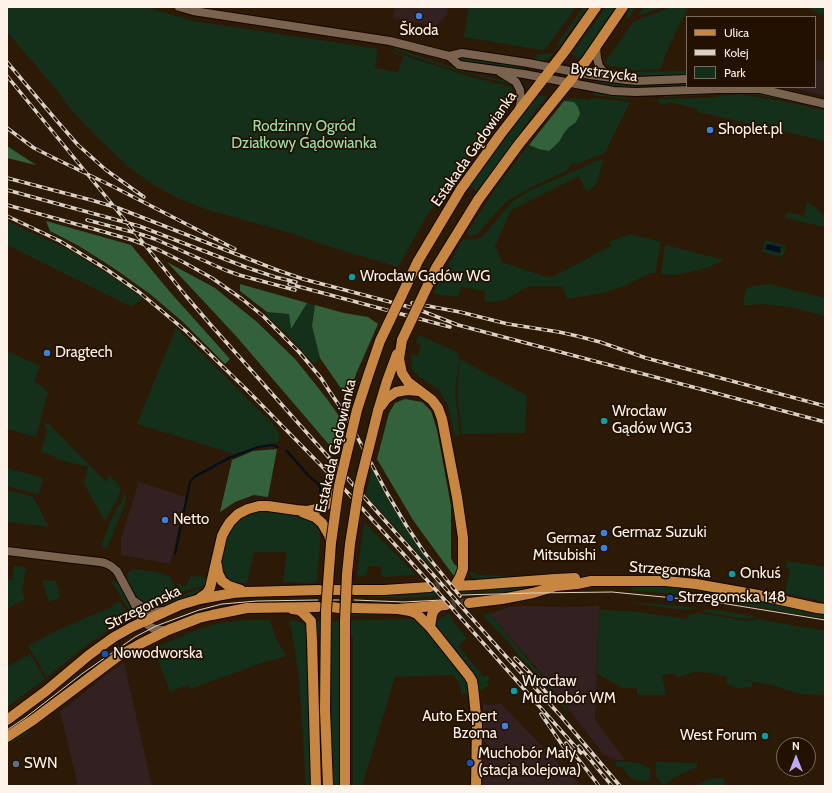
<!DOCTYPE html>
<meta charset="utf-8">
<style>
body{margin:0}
#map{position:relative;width:832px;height:793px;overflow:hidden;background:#2c1a07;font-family:Cabin,sans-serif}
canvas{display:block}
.frame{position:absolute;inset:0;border:8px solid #fdf3e9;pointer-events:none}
.legend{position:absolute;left:686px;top:16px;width:130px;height:72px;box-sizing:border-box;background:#221101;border:1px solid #7a6b5e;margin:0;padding:5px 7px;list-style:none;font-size:12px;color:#fdf3e9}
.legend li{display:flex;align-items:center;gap:8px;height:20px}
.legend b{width:20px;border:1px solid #7a6b5e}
.north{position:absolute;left:776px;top:737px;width:40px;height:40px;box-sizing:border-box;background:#221101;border:1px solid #7a6b5e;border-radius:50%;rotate:0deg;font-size:11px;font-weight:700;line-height:16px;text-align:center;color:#fdf3e9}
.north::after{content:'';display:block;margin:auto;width:14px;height:18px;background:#bea9f5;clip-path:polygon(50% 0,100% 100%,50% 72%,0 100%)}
</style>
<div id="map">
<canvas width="832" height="793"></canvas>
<div class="frame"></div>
<ul class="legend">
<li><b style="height:5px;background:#c78742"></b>Ulica</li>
<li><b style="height:5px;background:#dcd1c5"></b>Kolej</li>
<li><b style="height:11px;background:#14301a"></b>Park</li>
</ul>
<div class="north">N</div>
</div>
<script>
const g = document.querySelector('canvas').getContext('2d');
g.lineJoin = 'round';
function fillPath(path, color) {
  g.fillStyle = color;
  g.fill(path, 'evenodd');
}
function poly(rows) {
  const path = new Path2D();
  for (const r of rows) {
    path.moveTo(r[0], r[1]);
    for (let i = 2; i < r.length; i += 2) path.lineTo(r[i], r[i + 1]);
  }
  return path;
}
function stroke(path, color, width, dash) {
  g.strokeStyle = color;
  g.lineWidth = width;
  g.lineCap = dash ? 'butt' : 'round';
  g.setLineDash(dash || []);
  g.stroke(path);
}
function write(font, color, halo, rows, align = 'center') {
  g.font = font + ' Cabin,sans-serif';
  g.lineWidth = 3.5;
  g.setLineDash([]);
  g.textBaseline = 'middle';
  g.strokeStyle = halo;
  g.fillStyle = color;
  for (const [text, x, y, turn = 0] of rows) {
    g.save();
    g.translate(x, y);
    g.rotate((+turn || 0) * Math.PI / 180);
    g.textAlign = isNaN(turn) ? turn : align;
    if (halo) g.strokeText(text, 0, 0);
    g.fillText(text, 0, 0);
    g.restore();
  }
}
fillPath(poly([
 [395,7,448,7,447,15,436,26,393,18],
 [815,59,825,62,825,96,794,88,794,87,815,87],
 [138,482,186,497,170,564,121,555,121,539,137,488],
 [525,606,561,607,599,606,595,719,625,760,616,760,604,755,541,673,490,614,509,607],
 [124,663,152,786,78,786,60,711,65,708,112,670],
 [501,704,581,786,483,786,483,760,490,758,490,747,483,740,483,705]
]), '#332021');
fillPath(poly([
 [7,7,145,7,193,21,378,49,375,68,398,72,403,56,390,52,390,51,467,76,512,87,513,99,514,100,499,120,497,119,485,136,426,217,398,267,324,245,290,233,212,211,184,201,152,184,129,167,100,140,69,107,57,90,7,32],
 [469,7,576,7,547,47,544,50,541,50,464,37],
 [583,7,588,7,559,47,557,44],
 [606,7,617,7,581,58,571,55],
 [630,7,636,7,629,18,625,19],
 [644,7,663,7,653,11,638,16],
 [668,7,689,7,670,44,660,69,636,70,611,66,605,64,605,62,611,54,633,22,666,9],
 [806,7,825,7,825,10,822,15],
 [395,48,466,72,484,76,507,81,514,85,458,71,394,50],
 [552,53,554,54,548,59,541,61,535,61,536,55],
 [456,56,525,67,525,69,488,64,465,62,457,60],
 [604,68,633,72,687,71,687,75,636,76,613,73,610,72],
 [595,81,633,86,645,86,668,83,687,82,687,86,629,88,595,84],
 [594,91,622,95,626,97,628,99,593,95],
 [737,92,768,95,787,100,737,92,708,95,666,97,660,95],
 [738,94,787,102,825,110,825,141,698,112,698,109,669,102,668,105,658,103,659,99,707,98,712,98,722,96],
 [537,95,547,96,529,119,511,146,477,191,470,187],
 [575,98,589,100,592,98,630,102,605,153,577,164,572,163,568,170,534,186,512,198,506,202,477,234,472,236,466,234,496,188,526,148,566,99,568,99],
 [603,159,597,183,589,191,585,190,579,176,511,210,495,246,502,262,550,278,611,246,609,242,630,234,661,242,655,273,651,273,624,286,603,293,567,299,563,287,555,286,529,286,507,299,499,301,490,302,484,301,485,291,461,287,458,297,442,295,433,293,463,239,468,240,478,239,485,234,513,201,529,191,597,161],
 [807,202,816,208,825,217,825,227,786,218,787,212,804,216],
 [7,221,69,250,114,278,143,298,132,307,7,245],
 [765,240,786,246,783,257,762,252],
 [665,245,693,252,724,260,707,268,676,275,661,274],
 [769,284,825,298,825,316,790,307,761,304,743,306,746,289,753,286],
 [307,303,315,305,312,326,320,358,314,364,287,334,265,314,267,312,289,314,291,328],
 [176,328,274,425,279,434,279,441,234,454,137,424],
 [419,335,457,352,459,358,455,393,460,435,455,436,448,405,438,389,421,378,412,370,411,354,418,356,421,345,416,343],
 [7,351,40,366,34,381,48,392,36,437,7,429],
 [460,359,509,386,527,395,525,433,462,434,457,393],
 [44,423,49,424,106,482,109,475,121,487,118,498,105,521,84,484,88,467,57,459,55,457,41,452,47,430,44,425],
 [7,468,43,478,39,495,7,486],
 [372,468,396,512,432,566,431,567,366,495],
 [7,490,33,497,49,527,7,522],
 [125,492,126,498,125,504,107,548,101,547,110,522,122,500],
 [260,512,270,512,295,515,307,519,316,524,320,533,320,544,317,581,311,583,283,582,287,552,254,552,247,583,233,583,230,582,225,577,220,568,226,540,229,531,235,523,242,517,250,513],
 [364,522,416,575,382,577,381,566,368,566,367,575,357,577],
 [787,561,825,567,825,602,785,593,790,569,785,567],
 [14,566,26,567,22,592,25,599,7,609,7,579,12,580],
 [132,569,151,571,165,574,165,575,170,577,178,594,147,607,138,598,127,579,128,573],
 [468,572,471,572,479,575,515,576,478,579,472,577],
 [196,575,207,579,205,585,182,592,181,591,177,583,185,587,191,576,195,577],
 [42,580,56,581,60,597,49,602],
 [114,581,117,583,121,588,134,614,132,614,131,613,112,582],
 [554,583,530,591,461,593,460,590,528,586],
 [637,586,665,586,694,590,694,593,696,596,630,590,634,587],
 [207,588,201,592,182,598,161,608,154,608,168,601,182,595,199,589],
 [697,589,708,590,731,596,793,607,807,612,825,615,825,618,719,601,705,600,705,594,699,594,697,592],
 [435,590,435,596,406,598,375,597,384,594],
 [120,601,128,615,128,617,88,644,47,677,28,646,58,630,93,615,108,609,112,607,114,604],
 [633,602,668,605,699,608,682,610,633,603],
 [599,610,631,611,687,619,688,615,698,613,747,621,757,619,825,631,825,695,800,694,771,685,735,678,752,682,752,687,737,688,731,686,726,683,727,677,709,673,696,672,676,677,675,673,662,675,666,695,637,695,637,688,623,688,597,674],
 [703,610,717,610,757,617,745,619,703,612],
 [339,613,410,614,414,615,365,615,339,617],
 [449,613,454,623,467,638,458,646,484,677,487,675,490,679,487,682,489,685,479,692,478,683,476,678,436,627,437,621],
 [489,613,553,689,570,713,564,709,539,676,521,658,509,643,483,616],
 [416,619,419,620,465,678,468,684,468,693,461,695,461,687,454,675,395,677,362,786,353,786,353,637,339,637,340,786,332,786,331,636,316,635,316,622,364,620],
 [246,620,270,620,276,639,286,656,259,664,190,689,188,685,169,692,168,686,154,649,157,647,194,631,219,623],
 [290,620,306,623,308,626,313,786,306,786,299,677,291,625,288,625],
 [30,654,45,679,7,707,7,667],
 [25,731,30,732,7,745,7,742],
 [616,761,638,763,650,768,650,780,639,781,631,778,621,767,618,767,615,764],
 [656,762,697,763,697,767,677,776,664,785,657,778,656,775],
 [723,778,726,786,695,786,709,779]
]), '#14301a');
fillPath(poly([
 [564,101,574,102,578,107,580,114,576,122,568,128,564,133,559,142,549,151,539,149,529,145],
 [7,146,36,165,7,158],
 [46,221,131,245,170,292,230,359,225,364,183,322,150,294,115,269,79,246,50,231],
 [167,262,215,288,257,322,296,360,327,399,344,423,337,454,236,336],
 [240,284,307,303,291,329,289,314,267,312,240,291],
 [315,305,344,313,368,317,378,324,356,374,349,400,320,358,312,326],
 [405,399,422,402,431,411,437,430,451,506,451,558,454,564,458,567,454,576,445,564,413,520,377,459,389,413,395,403],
 [277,449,268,497,254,495,235,502,220,512,232,460,253,451]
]), '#33613c');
fillPath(poly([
 [767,244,781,247,780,253,765,249]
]), '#000e20');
stroke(poly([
 [286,450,308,475,318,484,320,487,321,500],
 [175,554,190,482,194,477,229,458,258,447,272,445,278,447]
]), '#000e20', 2);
stroke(poly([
 [430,587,447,586],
 [446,605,469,603]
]), '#4b3b29', 10, [10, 5]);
const minor = poly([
 [179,7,193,11,390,41,449,56,459,65,466,66,524,74,613,91,636,92,719,89,760,89],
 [596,46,597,58,599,66,602,70,611,78],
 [449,56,462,53,528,63,590,75,626,80,637,81,687,79],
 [500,72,516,82,520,90,521,101,519,109],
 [756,88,825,104],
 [7,551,65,558,100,562,105,563,111,566,117,571,132,599,139,613,144,622,152,628,161,630,167,630],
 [134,601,147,610,153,612,163,611]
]);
const major = poly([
 [461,189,500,135,565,51,596,7],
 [478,200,519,144,586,61,623,7],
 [402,340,399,359,402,373,408,382,432,400,438,408,442,419,457,497,463,538,463,569,460,577,455,586],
 [381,406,386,399,396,392,407,390,419,391],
 [378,411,387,381,397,354],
 [302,512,315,517,322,523,329,535,331,543],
 [217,565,218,573,222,581,229,586,241,590],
 [455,586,476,585,555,579,575,578],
 [333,590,340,590],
 [354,590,384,590,430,587],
 [200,598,207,593,210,588,222,536,225,530,230,522,238,514,248,509,259,506,268,506,296,510,307,511,317,509,325,506,329,502,338,488],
 [469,603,502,599,533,593,556,586,577,584,591,581,665,581,696,584,758,595,817,608,825,609],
 [332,607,339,608],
 [353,608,398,609,446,605],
 [292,609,299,610,303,613,311,621,312,640,316,786],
 [398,609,410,611,417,614,430,627,469,676,472,681,473,687,477,725,476,786],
 [430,627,432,615,434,610,439,606],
 [325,710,328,786],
 [345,710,345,786],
 [7,720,46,691,89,655,114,637,132,627,180,605,200,599,233,593,247,592,319,590],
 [7,737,33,720,117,657,140,644,168,630,199,618,212,615,247,608,318,607]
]);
stroke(minor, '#140500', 10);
stroke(major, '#140500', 12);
stroke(minor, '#7a644f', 8);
stroke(major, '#c78742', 10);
stroke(poly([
 [462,595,533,593,612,592,715,602,825,620],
 [332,600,339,600],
 [354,600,404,602,442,600],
 [7,730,25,718,83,673,135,637,156,626,199,610,222,604,257,601,318,600]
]), '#dcd1c5', 1);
const rail = poly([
 [7,62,57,121,78,145,106,170,144,197],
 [7,76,107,198,186,296,210,324,502,652,559,714,620,786],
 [7,128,34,148,54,158,114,187,235,249],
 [7,178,91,200,118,208,277,270,303,279,417,309,458,325,825,422],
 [7,190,139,226,248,268,275,277,296,282],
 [7,205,94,229,132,240,159,250,185,263,212,278,242,299,263,316,299,352,321,378,330,392,345,414,387,493,406,525,424,552,460,596],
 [7,216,60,241,106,269,139,292,187,332,248,391,348,493,427,580,581,753],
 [87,220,140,234,155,239,225,270,239,275,295,290],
 [289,284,450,327],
 [412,303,460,312,508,324,559,332,577,336,600,342,646,358,825,406],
 [515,658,530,673,550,697],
 [541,714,567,752],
 [566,743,599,786],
 [579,746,612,786]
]);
stroke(rail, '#dcd1c5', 3.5);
stroke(rail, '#221101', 2, [6]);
const majorBridge = poly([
 [402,340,436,268,478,200],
 [325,710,326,611,331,543,339,486,357,410,368,376,380,341,418,261,461,189],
 [345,710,345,621,347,574,350,544,359,487,378,411]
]);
stroke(majorBridge, '#140500', 12, []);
stroke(majorBridge, '#c78742', 10);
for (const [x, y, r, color] of [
 [419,16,4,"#3f7fe0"],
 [710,130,4,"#3f7fe0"],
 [352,277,4,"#0f9aa8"],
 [47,353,4,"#3f7fe0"],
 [604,421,4,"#0f9aa8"],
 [165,520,4,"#3f7fe0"],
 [604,533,4,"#3f7fe0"],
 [604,548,4,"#3f7fe0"],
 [732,574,4,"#0f9aa8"],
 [670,598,4,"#1a4fb4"],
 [105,654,4,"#1a4fb4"],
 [514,691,4,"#0f9aa8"],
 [505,726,4,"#3f7fe0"],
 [765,736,4,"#0f9aa8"],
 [470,763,4,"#1a4fb4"],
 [16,764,4,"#5c6f8a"]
]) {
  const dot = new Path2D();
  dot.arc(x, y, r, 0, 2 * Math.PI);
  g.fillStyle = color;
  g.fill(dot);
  stroke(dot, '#221101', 1.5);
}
write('15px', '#fdf3e9', '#221101', [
 ["Škoda",419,31,"center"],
 ["Shoplet.pl",718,130],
 ["Wrocław Gądów WG",360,277],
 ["Dragtech",55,353],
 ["Wrocław",612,412],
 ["Gądów WG3",612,429],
 ["Netto",173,520],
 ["Germaz Suzuki",612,533],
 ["Germaz",596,539,"right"],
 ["Mitsubishi",596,556,"right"],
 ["Onkuś",740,574],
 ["Strzegomska 148",678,598],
 ["Nowodworska",113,654],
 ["Wrocław",522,682],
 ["Muchobór WM",522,699],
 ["Auto Expert",497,717,"right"],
 ["Bzoma",497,734,"right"],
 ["West Forum",757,736,"right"],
 ["Muchobór Mały",478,754],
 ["(stacja kolejowa)",478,771],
 ["SWN",24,764]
], 'left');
write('15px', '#fdf3e9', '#221101', [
 ["Bystrzycka",604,73,7],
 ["Estakada Gądowianka",474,149,-55],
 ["Estakada Gądowianka",336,446,-77],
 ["Strzegomska",670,570,4],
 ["Strzegomska",143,608,-26]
]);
write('15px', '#9be1a6', '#221101', [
 ["Rodzinny Ogród",304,127],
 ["Działkowy Gądowianka",304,144]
]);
</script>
